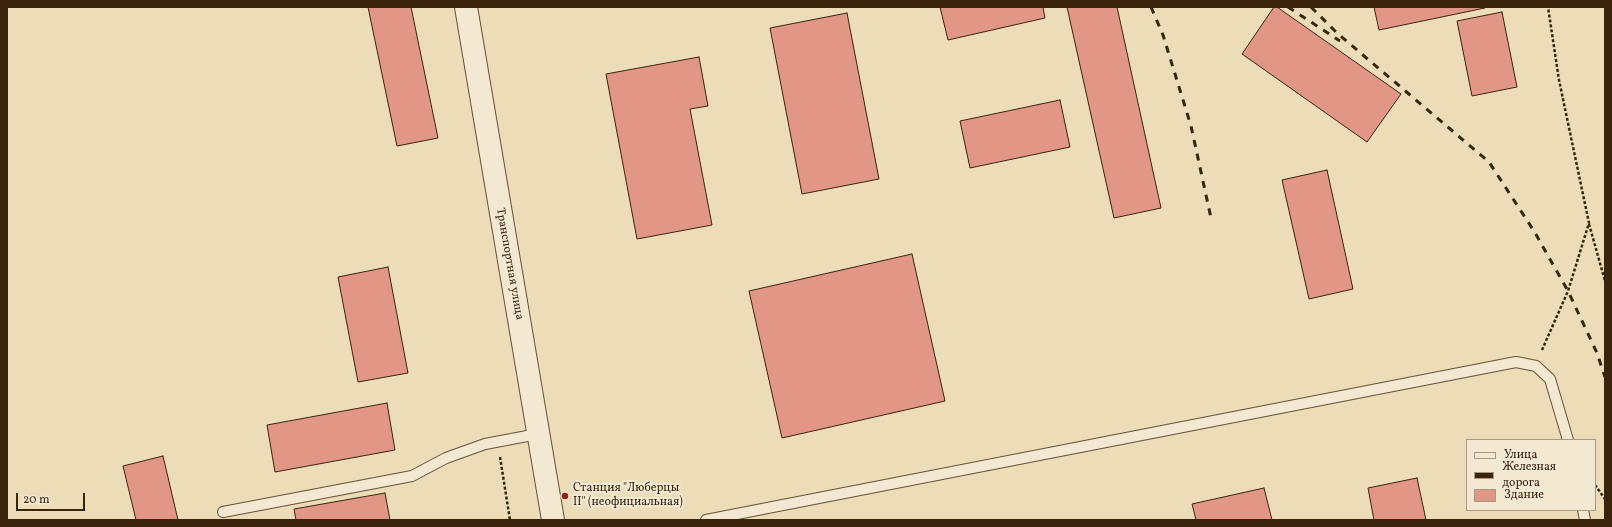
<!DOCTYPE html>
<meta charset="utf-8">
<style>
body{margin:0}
#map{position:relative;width:1612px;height:527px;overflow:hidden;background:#eddcb8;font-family:Vollkorn,serif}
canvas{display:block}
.frame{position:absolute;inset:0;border:8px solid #3a240c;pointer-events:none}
.legend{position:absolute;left:1466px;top:439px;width:130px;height:72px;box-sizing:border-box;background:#f3e8d1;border:1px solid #a99a82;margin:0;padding:5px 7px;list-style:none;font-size:12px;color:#3a240c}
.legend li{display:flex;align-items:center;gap:8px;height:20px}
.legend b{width:20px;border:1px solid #a99a82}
.scale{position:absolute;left:16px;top:493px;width:69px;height:18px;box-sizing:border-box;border:2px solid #3a240c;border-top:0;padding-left:5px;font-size:12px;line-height:14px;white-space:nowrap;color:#3a240c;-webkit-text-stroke:3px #f3e8d1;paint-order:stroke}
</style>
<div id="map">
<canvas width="1612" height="527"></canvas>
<div class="frame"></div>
<ul class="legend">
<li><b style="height:5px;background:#f3e8d1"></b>Улица</li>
<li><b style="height:5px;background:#3a240c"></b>Железная дорога</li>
<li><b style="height:11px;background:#e29685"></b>Здание</li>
</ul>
<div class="scale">20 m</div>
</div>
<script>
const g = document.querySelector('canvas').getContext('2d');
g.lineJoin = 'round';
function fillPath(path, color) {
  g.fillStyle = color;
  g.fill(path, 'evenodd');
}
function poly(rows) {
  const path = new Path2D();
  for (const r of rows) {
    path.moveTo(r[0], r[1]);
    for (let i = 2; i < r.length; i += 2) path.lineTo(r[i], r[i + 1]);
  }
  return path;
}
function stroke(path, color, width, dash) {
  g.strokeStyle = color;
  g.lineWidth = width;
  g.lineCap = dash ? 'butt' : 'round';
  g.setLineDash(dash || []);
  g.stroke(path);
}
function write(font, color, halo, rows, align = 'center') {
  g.font = font + ' Vollkorn,serif';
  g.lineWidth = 4;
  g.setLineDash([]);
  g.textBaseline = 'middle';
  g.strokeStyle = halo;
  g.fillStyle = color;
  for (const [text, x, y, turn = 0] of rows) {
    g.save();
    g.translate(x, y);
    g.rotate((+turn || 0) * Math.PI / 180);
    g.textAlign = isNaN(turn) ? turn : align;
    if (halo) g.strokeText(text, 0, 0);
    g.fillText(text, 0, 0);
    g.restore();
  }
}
const building = poly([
 [368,7,411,7,438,138,397,146,368,7],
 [940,7,1043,7,1045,18,948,40,940,7],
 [1067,7,1117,7,1161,208,1114,218,1067,7],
 [1274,7,1277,7,1401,94,1367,142,1242,54,1274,7],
 [1374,7,1485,7,1485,8,1379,30,1374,7],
 [1502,12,1517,87,1472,96,1457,21,1502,12],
 [847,13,879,179,802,194,770,28,847,13],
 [699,57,708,106,690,109,712,225,637,239,606,74,699,57],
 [1060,100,1070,147,970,168,960,121,1060,100],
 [1327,170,1353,289,1309,299,1282,180,1327,170],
 [912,254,945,401,782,438,749,291,912,254],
 [388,267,408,373,358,382,338,277,388,267],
 [387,403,395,450,275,472,267,425,387,403],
 [163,456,178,520,136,520,123,466,163,456],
 [1417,478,1426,520,1374,520,1368,488,1417,478],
 [1264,488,1272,520,1196,520,1192,504,1264,488],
 [385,493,390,520,296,520,294,509,385,493]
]);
fillPath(building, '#e29685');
stroke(building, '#3a240c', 1);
const service = poly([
 [1583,510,1585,520],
 [223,512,412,476,446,458,485,444,538,434],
 [706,520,1516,362,1536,366,1550,379,1568,440]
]);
const tertiary = poly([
 [466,7,553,520]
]);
stroke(service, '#675237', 12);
stroke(tertiary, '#675237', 24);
stroke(poly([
 [1589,224,1605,281],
 [1542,350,1568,291,1589,223,1559,80,1548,7],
 [500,457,510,520],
 [1595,485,1605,499]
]), '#3a240c', 2.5, [3, 2]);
stroke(service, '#f3e8d1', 10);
stroke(tertiary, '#f3e8d1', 22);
stroke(poly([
 [1151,7,1163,35,1191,126,1211,218],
 [1288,7,1340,41],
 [1311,7,1337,33,1489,162,1534,231,1568,291,1597,353,1605,377]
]), '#3a240c', 3, [7, 7]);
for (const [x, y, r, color] of [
 [565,496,4,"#8f2418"]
]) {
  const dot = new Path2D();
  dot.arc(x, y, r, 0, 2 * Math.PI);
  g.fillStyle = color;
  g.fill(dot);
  stroke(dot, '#f3e8d1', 1.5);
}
write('12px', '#3a240c', '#f3e8d1', [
 ["Транспортная улица",509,264,80]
]);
write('12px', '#3a240c', '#f3e8d1', [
 ["Станция \"Люберцы",573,489],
 ["II\" (неофициальная)",573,503]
], 'left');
</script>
